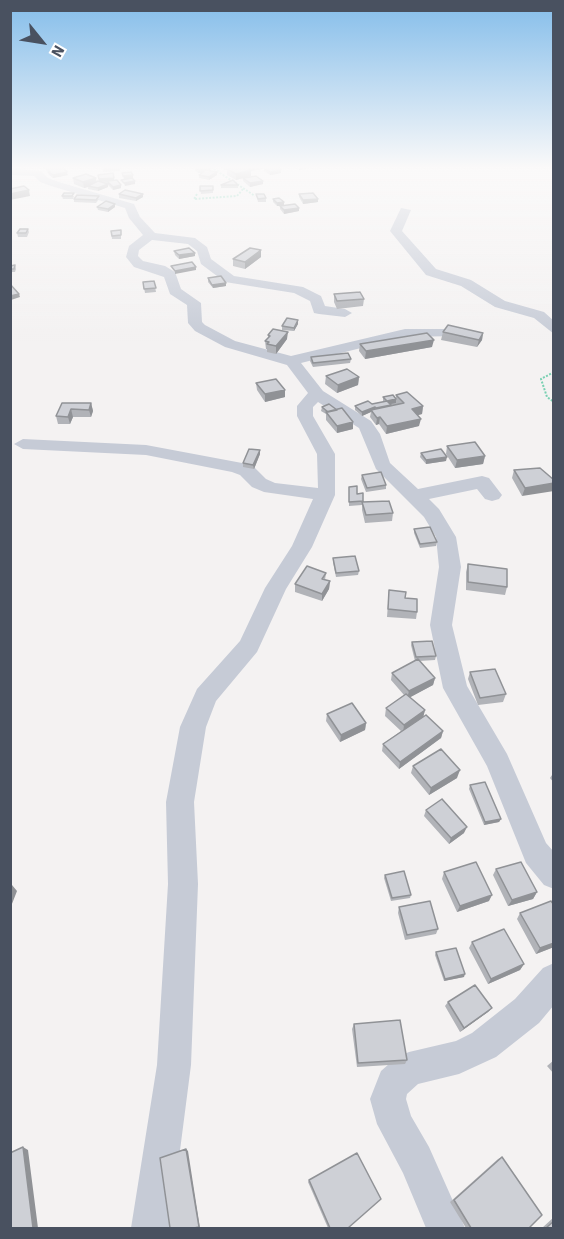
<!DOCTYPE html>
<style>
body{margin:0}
#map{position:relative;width:564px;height:1239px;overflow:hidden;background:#f4f2f2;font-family:"Source Sans 3",sans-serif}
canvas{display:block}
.frame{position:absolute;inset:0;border:12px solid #495160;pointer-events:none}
.north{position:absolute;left:12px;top:12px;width:60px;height:60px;-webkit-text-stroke:4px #fff;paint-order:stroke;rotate:120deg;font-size:16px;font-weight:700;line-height:24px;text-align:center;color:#495160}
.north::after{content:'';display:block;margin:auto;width:21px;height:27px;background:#495160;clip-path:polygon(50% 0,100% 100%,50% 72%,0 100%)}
</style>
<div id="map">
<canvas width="564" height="1239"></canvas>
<div class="frame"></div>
<div class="north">N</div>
</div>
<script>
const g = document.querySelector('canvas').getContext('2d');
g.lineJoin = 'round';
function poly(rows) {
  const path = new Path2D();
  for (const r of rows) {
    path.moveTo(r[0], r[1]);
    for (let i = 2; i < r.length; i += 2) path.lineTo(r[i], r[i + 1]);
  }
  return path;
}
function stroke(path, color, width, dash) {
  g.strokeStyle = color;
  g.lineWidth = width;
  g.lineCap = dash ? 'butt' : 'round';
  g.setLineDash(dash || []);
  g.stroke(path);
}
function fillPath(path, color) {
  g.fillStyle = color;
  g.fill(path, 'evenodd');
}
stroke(poly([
 [211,167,255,196],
 [197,194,194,199,237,196,244,188],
 [554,372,541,379,547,397,554,402]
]), '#78d0b2', 2, [2, 1.5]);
fillPath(poly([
 [10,169,41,171,48,178,59,182,134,204,140,217,155,233,195,238,207,247,211,259,234,276,303,287,321,296,325,306,345,309,352,313,345,317,319,314,314,313,310,301,294,293,225,282,201,264,197,251,188,244,152,240,139,250,138,256,143,261,165,266,175,272,181,289,201,303,202,322,205,325,235,341,291,356,405,329,462,329,464,332,457,336,405,337,301,363,323,391,371,421,380,434,390,463,418,489,482,476,489,478,502,495,499,499,492,501,485,499,477,489,429,499,439,509,456,537,461,567,452,625,467,686,507,754,546,843,554,852,554,889,544,885,526,863,487,766,443,688,430,625,439,567,436,537,424,517,376,469,359,428,318,402,313,407,313,416,335,454,335,495,312,547,286,589,257,652,216,701,206,727,194,802,198,884,191,1065,170,1228,131,1228,157,1065,168,884,166,802,180,727,197,689,240,641,265,588,292,546,313,499,264,492,252,487,240,475,232,472,146,455,23,449,14,444,23,439,146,445,242,463,254,467,266,479,275,483,318,488,317,454,297,416,297,406,308,393,287,365,225,347,195,331,188,323,187,305,170,294,164,277,134,267,126,257,129,246,143,235,129,218,125,208,51,186,40,182,34,176,10,175,10,169],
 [401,208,411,210,402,231,436,269,471,280,505,301,544,312,554,321,554,334,534,318,495,307,461,286,426,275,390,231,401,208],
 [554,963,554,1005,539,1023,496,1057,459,1074,418,1084,407,1094,406,1099,411,1116,429,1147,465,1228,426,1228,403,1173,377,1124,370,1099,381,1071,397,1057,409,1052,456,1041,472,1033,515,999,543,968,554,963]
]), '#c6cbd6');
fillPath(poly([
 [43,167,62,167,68,175,53,178,49,175,48,172],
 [103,167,120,167,120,171,103,172],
 [195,167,210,169,210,171,217,175,209,180,199,178,199,175,201,173,198,173,195,170],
 [221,167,278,167,281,173,270,175,264,171,264,168,251,171,251,176,236,180,227,175,227,170,225,170],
 [73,178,97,182,114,180,121,188,113,190,108,185,108,187,98,191,88,189,88,187,84,188,74,184],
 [243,178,263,181,263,184,250,187,243,181],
 [221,185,238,185,238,188,221,188],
 [200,186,213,186,213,193,201,194],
 [119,194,143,197,136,201,119,198],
 [256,194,266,198,266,202,258,202],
 [299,194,318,199,318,202,303,204,299,197],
 [62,196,74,196,73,199,63,199],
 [74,199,99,199,96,203,74,202],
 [273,199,284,206,299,211,284,214,280,209,280,206,277,206,273,202],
 [115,204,115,207,108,212,98,210,97,207],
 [28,229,29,232,27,237,18,237,17,233],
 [121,230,121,239,112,239,111,231],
 [261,250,261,257,245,269,233,266,233,259],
 [174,251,195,256,179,259,175,255],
 [10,265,11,266,15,265,16,269,15,272,10,272],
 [208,278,226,283,226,286,213,288,208,282],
 [154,281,156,292,145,293,143,282],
 [334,294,364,299,363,306,337,309,334,302],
 [298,320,298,324,294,331,282,330,282,326],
 [443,332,483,333,482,340,477,347,441,340],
 [268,335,287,339,276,354,267,352,267,349,266,349,265,341,268,338],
 [360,344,432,347,365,359,359,351],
 [311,357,351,359,350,363,313,367,310,361],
 [326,376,359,377,358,385,337,393,325,384],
 [256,383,285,397,265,402,257,390],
 [396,395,423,406,422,414,418,415,419,426,386,434,379,424,376,425,370,417,371,412,362,416,355,410,355,406,384,402,383,401,383,397,396,398],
 [62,403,91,403,93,411,91,417,73,417,70,424,58,424,56,416],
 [322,407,353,422,353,429,337,433,326,420,326,414,321,411],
 [447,446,485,456,483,464,455,468,446,454],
 [260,450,260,454,254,469,243,467,243,463],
 [421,453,446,461,426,464,420,457],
 [540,468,522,496,512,478,514,470],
 [362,475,386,485,386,489,366,492,361,479],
 [349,487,357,494,363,493,363,502,393,513,392,521,365,523,362,510,362,505,349,506],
 [414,529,437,542,436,546,420,548,414,533],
 [333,558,359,571,358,575,336,577,333,562],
 [468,564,507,587,505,595,466,590,466,572],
 [326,573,325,580,330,581,329,589,322,601,295,592,295,584],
 [389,590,405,598,417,612,416,619,387,617],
 [412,642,436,656,435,660,419,661,435,678,433,685,410,697,425,710,423,717,443,731,441,738,399,769,382,751,383,744,401,731,385,716,386,708,404,695,391,680,392,673,415,661,411,645],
 [470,672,506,694,503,702,478,705,468,679],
 [327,714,366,723,365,730,340,742,326,721],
 [413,766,457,778,429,795,411,773],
 [554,772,554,783,550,778],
 [470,785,501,819,499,822,484,825,469,789],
 [426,810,464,833,449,844,424,816],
 [496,869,537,892,533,899,508,906,493,875],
 [444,872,489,901,457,912,442,879],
 [385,875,411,895,410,898,391,901,384,878],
 [554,905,554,947,536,954,517,919,520,913],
 [399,907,438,929,436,934,405,940,398,913],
 [472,942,524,964,520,970,488,984,469,948],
 [436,952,464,977,444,981,435,955],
 [448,1002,492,1008,488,1012,460,1032,445,1006],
 [354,1024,407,1060,405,1064,357,1067,352,1029],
 [554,1060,554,1074,547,1066],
 [502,1157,529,1228,466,1228,450,1202,498,1159],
 [309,1180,348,1228,328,1228,308,1182],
 [554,1217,554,1228,542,1228]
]), '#b1b3b8');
fillPath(poly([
 [255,167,266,167,266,168,251,171,251,176,236,180,236,174,249,168],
 [299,167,311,167,311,168,299,170],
 [210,169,210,172,198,173,198,170],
 [281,170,281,173,270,175,270,172],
 [67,172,68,175,53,178,53,175],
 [217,172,217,175,209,180,209,177],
 [133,175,133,178,124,179,123,176],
 [96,178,97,184,88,186,88,187,84,188,83,182],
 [114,178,114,181,99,182,99,179],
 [135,181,135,184,125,186,124,183],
 [263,181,263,184,250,187,250,183],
 [108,184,108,187,98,191,98,188],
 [121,185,121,188,113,190,113,187],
 [29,190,30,196,10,200,10,194],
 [143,194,143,197,136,201,136,198],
 [318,199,318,202,303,204,303,200],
 [284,202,284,206,277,206,277,203],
 [115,204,115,207,108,212,108,209],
 [299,208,299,211,284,214,284,210],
 [261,250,261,257,245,269,245,262],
 [195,253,195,256,179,259,179,255],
 [196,267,196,270,175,274,175,271],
 [226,283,226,286,213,288,212,285],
 [19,294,20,297,11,300,10,296],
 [298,320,298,324,294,331,294,328],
 [288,332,287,339,276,354,276,346],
 [483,333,482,340,477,347,479,340],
 [434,340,432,347,365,359,366,351],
 [359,377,358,385,337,393,338,385],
 [285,390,285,397,265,402,265,394],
 [396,399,396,403,386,405,387,401],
 [91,403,93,411,91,417,89,410],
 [423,406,422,414,411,417,412,409],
 [375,407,375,411,371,410,371,412,362,416,362,412],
 [71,409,73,417,70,424,68,417],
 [380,417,379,424,376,425,377,418],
 [421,419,419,426,386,434,387,426],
 [353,422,353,429,337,433,337,426],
 [260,450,260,454,254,469,253,465],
 [485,456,483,464,455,468,457,460],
 [447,457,446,461,426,464,426,460],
 [554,483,554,491,522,496,525,488],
 [330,581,329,589,322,601,322,594],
 [435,678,433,685,407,699,409,691],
 [425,710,423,718,403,733,404,725],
 [366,723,365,730,340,742,341,735],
 [443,731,441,738,399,769,400,762],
 [460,770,457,778,429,795,431,788],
 [501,819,499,822,484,825,485,822],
 [467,827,464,833,449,844,451,838],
 [12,885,17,891,10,909,10,890],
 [537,892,533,899,508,906,512,900],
 [492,895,489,901,457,912,460,906],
 [554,943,554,947,536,954,540,948],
 [524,964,520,970,488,984,491,979],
 [465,974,464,977,444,981,445,979],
 [492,1008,488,1012,460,1032,464,1028],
 [23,1147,28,1150,38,1228,33,1228],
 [186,1149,188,1151,200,1228,194,1228]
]), '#909296');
const building = poly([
 [45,167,62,167,67,172,53,175,48,172,50,172,45,167],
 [103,167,120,167,103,169,103,167],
 [195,167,209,167,210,169,198,170,195,167],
 [233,167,245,167,251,170,236,174,227,169,233,167],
 [265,167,278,167,281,170,270,172,264,168,265,167],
 [206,170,217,172,209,177,199,175,206,170],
 [131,172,133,175,123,176,122,173,131,172],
 [113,173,114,178,99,179,98,175,113,173],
 [86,174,96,178,83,182,73,178,86,174],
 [256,176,263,181,250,183,243,178,256,176],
 [132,178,135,181,124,183,121,180,132,178],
 [117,180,121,185,113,187,107,181,117,180],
 [233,180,238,185,221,185,233,180],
 [98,181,108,184,98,188,88,186,98,181],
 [24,186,29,190,10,194,10,189,24,186],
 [200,186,213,186,213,190,200,191,200,186],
 [125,190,143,194,136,198,119,194,125,190],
 [64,193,74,193,72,196,62,196,64,193],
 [313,193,318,199,303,200,299,194,313,193],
 [256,194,264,194,266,198,258,199,256,194],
 [77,195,99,196,96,200,74,199,77,195],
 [279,198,284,202,277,203,273,199,279,198],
 [106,201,115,204,108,209,97,207,106,201],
 [295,204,299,208,284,210,280,206,295,204],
 [20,229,28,229,26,233,17,233,20,229],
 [121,230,121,235,112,236,111,231,121,230],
 [189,248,195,253,179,255,174,251,189,248],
 [250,248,261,250,245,262,233,259,250,248],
 [192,262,196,267,175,271,171,266,192,262],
 [15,265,14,269,10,269,10,266,15,265],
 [221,276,226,283,212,285,208,278,221,276],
 [154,281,156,288,144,289,143,282,154,281],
 [10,284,19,294,10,296,10,284],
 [360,292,364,299,337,301,334,294,360,292],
 [287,318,298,320,294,328,282,326,287,318],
 [448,325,483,333,479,340,443,332,448,325],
 [273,329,288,332,276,346,267,344,269,342,265,341,270,336,268,335,273,329],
 [427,333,434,340,366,351,360,344,427,333],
 [348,353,351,359,313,363,311,357,348,353],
 [347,369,359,377,338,385,326,376,347,369],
 [276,379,285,390,265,394,256,383,276,379],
 [407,392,423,406,412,409,421,419,387,426,380,417,377,418,371,410,404,403,396,395,407,392],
 [393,395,396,399,387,401,383,397,393,395],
 [368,401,372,404,387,401,391,405,376,408,375,407,362,412,355,406,368,401],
 [62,403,91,403,89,410,71,409,68,417,56,416,62,403],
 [329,404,337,410,328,412,322,407,329,404],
 [342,408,353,422,337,426,326,412,342,408],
 [475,442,485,456,457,460,447,446,475,442],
 [249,449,260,450,253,465,243,463,249,449],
 [441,449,447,457,426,460,421,453,441,449],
 [540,468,554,480,554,483,525,488,514,470,540,468],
 [381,472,386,485,367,488,362,475,381,472],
 [357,486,357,494,363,493,363,501,349,502,349,487,357,486],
 [389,501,393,513,366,515,362,502,389,501],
 [430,527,437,542,420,544,414,529,430,527],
 [355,556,359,571,336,573,333,558,355,556],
 [468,564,507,569,507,587,468,582,468,564],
 [307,566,326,573,322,579,330,581,322,594,295,584,307,566],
 [389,590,406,592,405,598,417,599,417,612,388,609,389,590],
 [432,641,436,656,416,657,412,642,432,641],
 [418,659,435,678,409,691,392,673,418,659],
 [495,669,506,694,480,698,470,672,495,669],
 [406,694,425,710,404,725,386,708,406,694],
 [352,703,366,723,341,735,327,714,352,703],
 [426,715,443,731,400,762,383,744,426,715],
 [441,749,460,770,431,788,413,766,441,749],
 [485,782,501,819,485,822,470,785,485,782],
 [442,799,467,827,451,838,426,810,442,799],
 [476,862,492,895,460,906,444,872,476,862],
 [521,862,537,892,512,900,496,869,521,862],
 [404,871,411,895,392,898,385,875,404,871],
 [430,901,438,929,407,935,399,907,430,901],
 [551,901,554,905,554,943,540,948,520,913,551,901],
 [504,929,524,964,491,979,472,942,504,929],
 [456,948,465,974,445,979,436,952,456,948],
 [475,985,492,1008,464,1028,448,1002,475,985],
 [400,1020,407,1060,358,1063,354,1024,400,1020],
 [23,1147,33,1228,10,1228,10,1153,23,1147],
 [186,1149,199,1227,194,1228,170,1228,160,1158,186,1149],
 [357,1153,381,1199,348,1228,330,1228,309,1180,357,1153],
 [502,1157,542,1215,529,1228,471,1228,454,1200,502,1157],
 [554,1221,554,1228,546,1228,554,1221]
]);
fillPath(building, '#ced0d6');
stroke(building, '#909296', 1.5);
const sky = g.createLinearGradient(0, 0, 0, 341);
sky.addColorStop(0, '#84bdea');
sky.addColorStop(0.49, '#faf9f9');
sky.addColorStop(1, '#faf9f900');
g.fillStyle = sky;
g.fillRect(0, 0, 564, 341);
</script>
